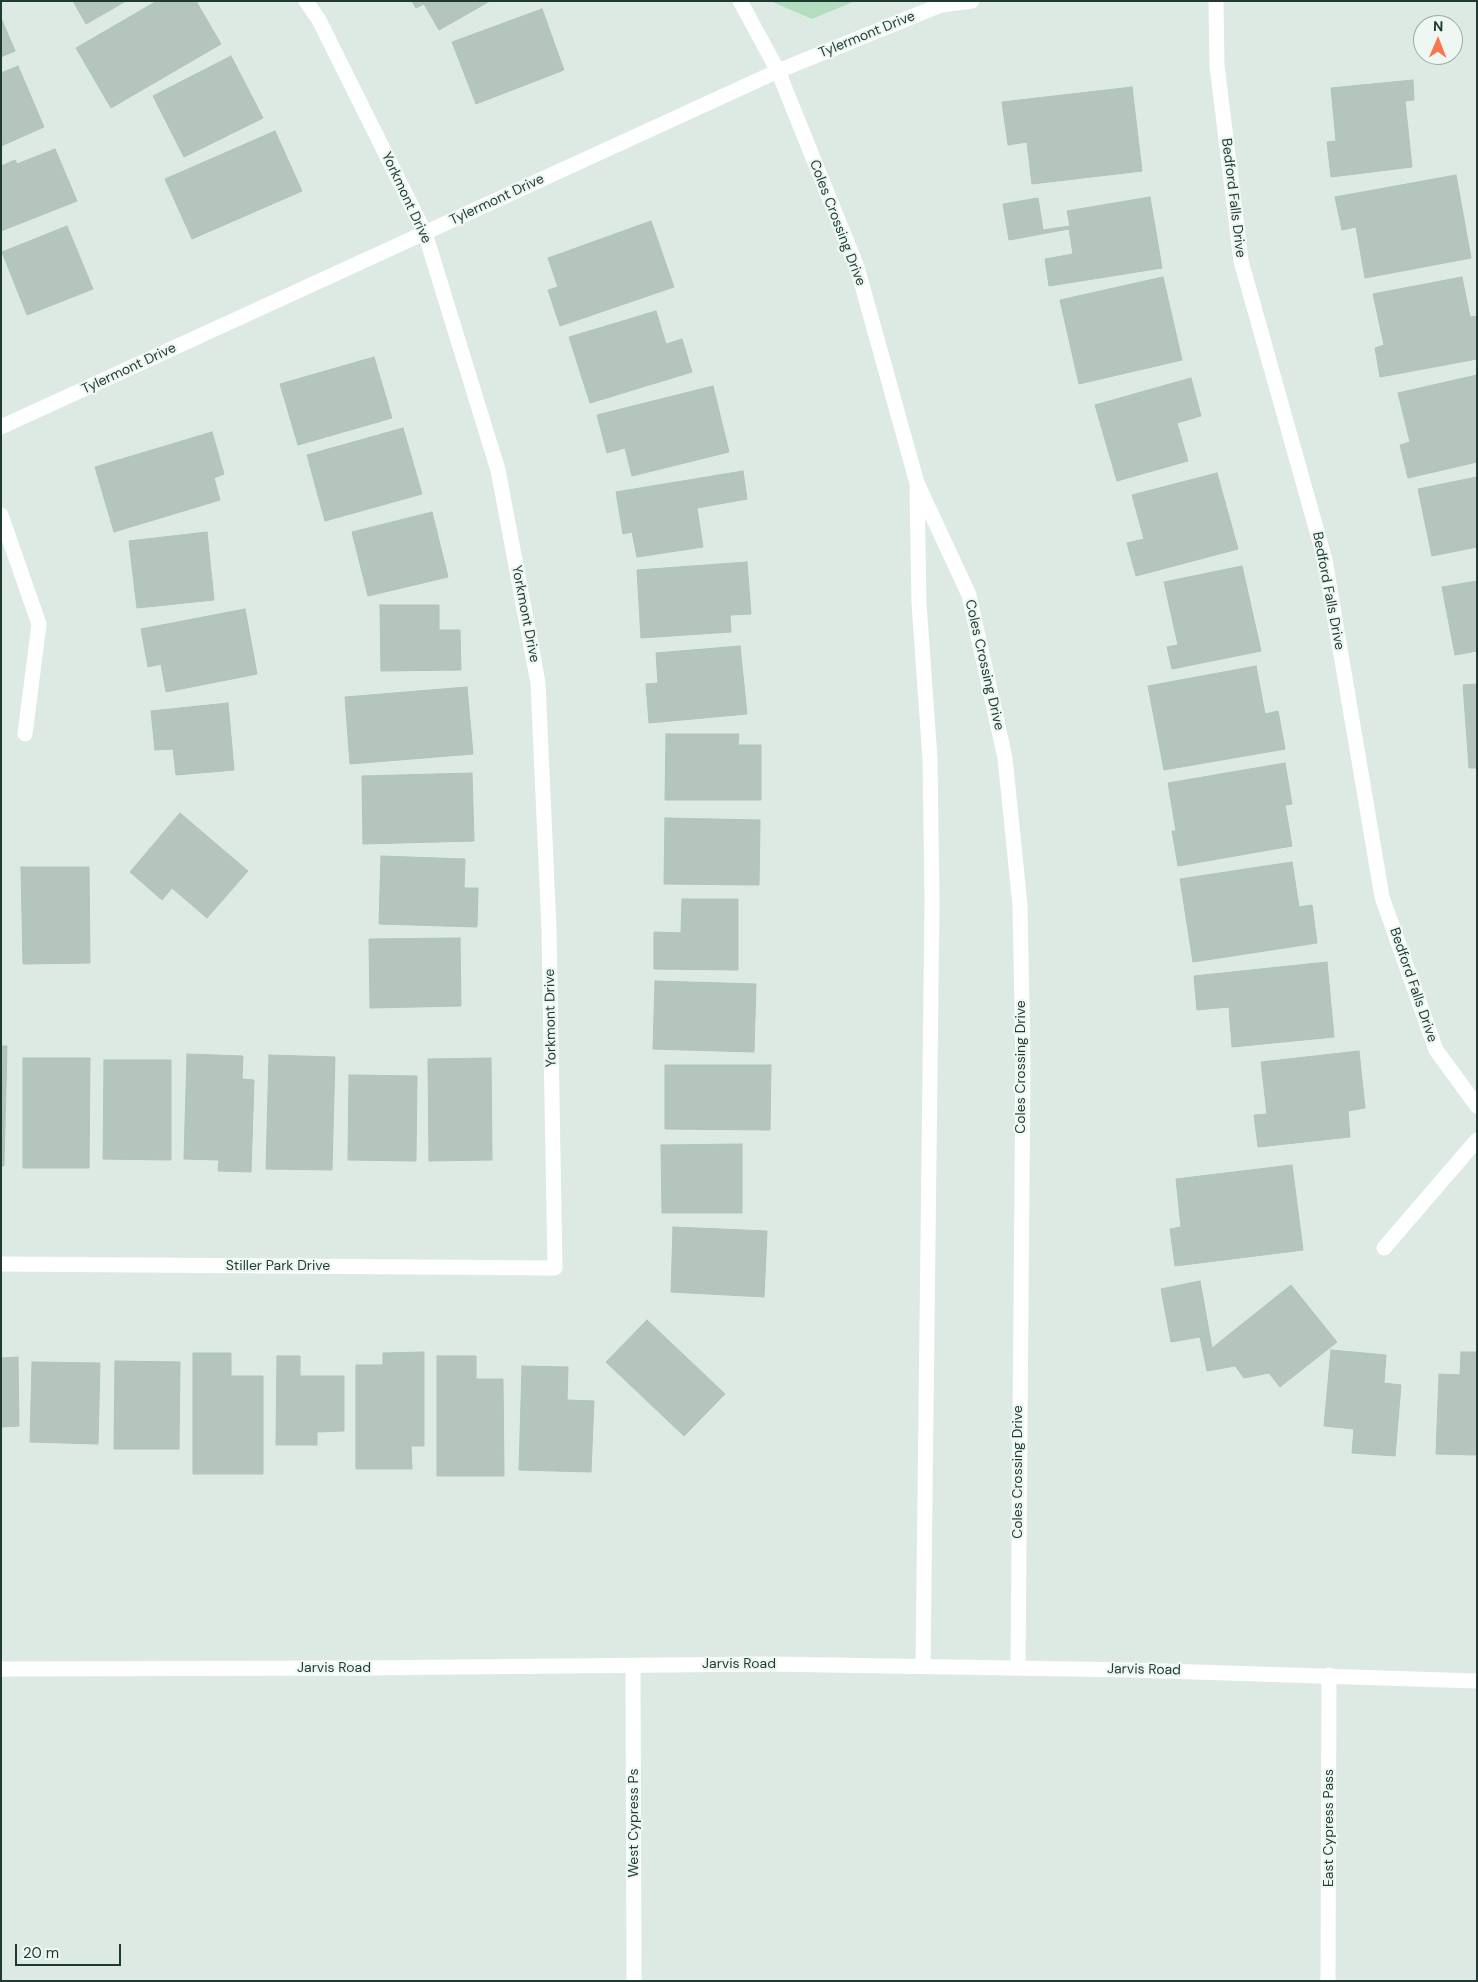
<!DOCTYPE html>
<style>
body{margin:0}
#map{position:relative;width:1478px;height:1982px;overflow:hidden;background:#ddeae4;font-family:"DM Sans",sans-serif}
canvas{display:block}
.frame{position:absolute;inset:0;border:2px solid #1e3a33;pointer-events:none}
.north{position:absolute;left:1413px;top:15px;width:50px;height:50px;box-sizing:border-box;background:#eef7f2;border:1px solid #9baba6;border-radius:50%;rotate:1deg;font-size:14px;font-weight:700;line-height:20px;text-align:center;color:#1e3a33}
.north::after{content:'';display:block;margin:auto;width:18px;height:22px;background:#f9774d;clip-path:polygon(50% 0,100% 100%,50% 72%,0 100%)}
.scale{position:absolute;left:15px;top:1944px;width:106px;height:22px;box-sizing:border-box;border:2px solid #1e3a33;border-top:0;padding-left:6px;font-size:15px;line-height:18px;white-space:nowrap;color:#1e3a33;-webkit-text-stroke:4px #eef7f2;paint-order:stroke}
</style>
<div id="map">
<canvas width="1478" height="1982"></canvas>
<div class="frame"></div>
<div class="north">N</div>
<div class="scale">20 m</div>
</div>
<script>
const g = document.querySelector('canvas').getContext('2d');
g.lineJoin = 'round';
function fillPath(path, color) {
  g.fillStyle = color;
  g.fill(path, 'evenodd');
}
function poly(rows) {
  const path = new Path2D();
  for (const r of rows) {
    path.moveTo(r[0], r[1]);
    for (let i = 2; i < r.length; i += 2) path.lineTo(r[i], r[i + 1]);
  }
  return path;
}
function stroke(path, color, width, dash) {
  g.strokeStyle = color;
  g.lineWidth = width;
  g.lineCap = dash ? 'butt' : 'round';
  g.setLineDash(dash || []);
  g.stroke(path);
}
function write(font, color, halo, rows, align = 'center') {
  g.font = font + ' "DM Sans",sans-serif';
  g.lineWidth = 4.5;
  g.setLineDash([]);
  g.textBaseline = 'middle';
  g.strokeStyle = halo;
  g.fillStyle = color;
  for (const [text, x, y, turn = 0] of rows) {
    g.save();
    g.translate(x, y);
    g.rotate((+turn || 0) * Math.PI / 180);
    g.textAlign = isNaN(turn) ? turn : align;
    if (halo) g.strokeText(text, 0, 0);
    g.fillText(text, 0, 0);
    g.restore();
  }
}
fillPath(poly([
 [770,1,855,1,812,19]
]), '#b4ddbf');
const building = poly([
 [73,1,126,1,86,24,73,1],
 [157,1,196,1,221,44,111,108,76,48,157,1],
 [412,1,490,1,439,30,424,4,416,8,412,1],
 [542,9,564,70,476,104,452,42,542,9],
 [1,18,15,51,1,57,1,18],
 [231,56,263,118,184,157,153,96,231,56],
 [18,66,44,127,1,146,1,73,18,66],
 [1413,80,1414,100,1405,101,1412,167,1331,177,1327,142,1336,141,1331,88,1413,80],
 [1132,87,1142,171,1032,184,1027,142,1008,145,1002,102,1132,87],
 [275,131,302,191,192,239,165,179,275,131],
 [55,149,77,201,1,231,1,166,15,160,17,164,55,149],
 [1456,175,1471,258,1365,278,1356,227,1342,230,1335,197,1456,175],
 [1150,197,1162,268,1049,286,1045,259,1073,254,1069,229,1009,240,1003,204,1038,198,1043,230,1070,226,1067,211,1150,197],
 [651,221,674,287,560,326,548,290,558,287,548,258,651,221],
 [67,226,93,289,27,315,2,252,67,226],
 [1163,277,1182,360,1079,384,1060,300,1163,277],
 [1462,277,1470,317,1477,316,1477,359,1380,377,1375,348,1384,345,1373,294,1462,277],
 [656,311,666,344,682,339,692,372,590,403,569,337,656,311],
 [374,357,392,418,298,445,280,384,374,357],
 [1477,375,1477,462,1408,478,1400,445,1410,442,1398,393,1477,375],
 [1191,378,1201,416,1177,423,1188,461,1117,481,1095,405,1191,378],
 [713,386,729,452,632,476,625,448,607,453,597,415,713,386],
 [403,428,422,494,325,521,307,455,403,428],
 [212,432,224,474,214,478,220,500,114,532,95,467,212,432],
 [743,471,747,499,697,508,703,547,637,557,632,532,623,534,616,492,743,471],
 [1217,473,1238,549,1136,576,1127,543,1144,539,1132,495,1217,473],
 [1477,477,1477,547,1432,556,1418,489,1477,477],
 [432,512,448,577,368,596,352,532,432,512],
 [207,532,214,600,137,608,129,541,207,532],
 [747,562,751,614,730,615,731,632,641,638,637,570,747,562],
 [1242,566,1261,651,1172,669,1167,647,1178,645,1164,582,1242,566],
 [1477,581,1477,651,1455,655,1442,587,1477,581],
 [380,605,439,605,439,630,460,630,461,670,381,671,380,605],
 [245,609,257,674,166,692,161,664,148,667,141,629,245,609],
 [740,646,747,714,649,723,646,684,658,683,656,653,740,646],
 [1256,666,1265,714,1278,711,1285,749,1164,770,1148,686,1256,666],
 [1477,684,1477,768,1469,768,1463,685,1477,684],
 [467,687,473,754,350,764,345,697,467,687],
 [228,703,234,770,176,775,173,749,155,750,151,711,228,703],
 [666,734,739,734,738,745,761,745,761,800,665,800,666,734],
 [1285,763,1292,804,1285,805,1292,846,1178,866,1172,831,1176,831,1168,783,1285,763],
 [472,773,474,841,363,844,362,776,472,773],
 [180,813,248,871,207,918,172,888,162,900,130,872,180,813],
 [665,818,760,820,759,885,664,884,665,818],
 [381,856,465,859,464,888,478,888,477,927,379,924,381,856],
 [1292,862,1299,907,1312,905,1317,943,1193,962,1180,879,1292,862],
 [21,867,89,867,90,963,23,964,21,867],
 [682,899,738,899,738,970,654,969,654,932,681,933,682,899],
 [460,938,461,1006,370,1008,369,939,460,938],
 [1327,962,1334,1037,1232,1047,1229,1007,1197,1010,1194,976,1327,962],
 [655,981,756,984,754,1052,653,1049,655,981],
 [1,1046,7,1046,4,1166,1,1166,1,1046],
 [1359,1051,1365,1108,1348,1111,1350,1137,1258,1147,1254,1115,1267,1114,1261,1062,1359,1051],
 [187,1054,243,1056,242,1079,254,1080,251,1172,218,1171,219,1160,184,1159,187,1054],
 [269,1055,335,1057,332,1170,266,1169,269,1055],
 [23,1058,90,1058,89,1168,23,1168,23,1058],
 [491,1058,492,1160,429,1161,428,1059,491,1058],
 [104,1060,171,1060,171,1160,103,1159,104,1060],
 [665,1065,771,1065,770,1130,665,1129,665,1065],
 [349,1075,417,1076,416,1161,348,1160,349,1075],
 [742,1144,742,1213,662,1213,661,1145,742,1144],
 [1292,1165,1303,1250,1175,1266,1170,1229,1181,1227,1176,1179,1292,1165],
 [673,1227,767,1231,764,1297,671,1292,673,1227],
 [1200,1281,1212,1348,1291,1285,1337,1342,1280,1387,1269,1373,1244,1378,1235,1366,1207,1371,1200,1337,1171,1342,1161,1289,1200,1281],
 [647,1320,725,1394,684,1436,606,1362,647,1320],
 [1331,1350,1386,1355,1384,1383,1401,1385,1395,1456,1352,1453,1354,1429,1324,1426,1331,1350],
 [424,1352,424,1446,411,1446,412,1469,356,1469,356,1365,383,1365,383,1353,424,1352],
 [1461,1352,1477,1352,1477,1455,1436,1454,1439,1374,1460,1375,1461,1352],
 [193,1353,231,1353,231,1376,263,1376,263,1474,193,1474,193,1353],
 [277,1356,300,1356,300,1376,344,1376,344,1431,317,1432,317,1445,276,1445,277,1356],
 [437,1356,476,1356,476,1379,503,1379,504,1476,437,1476,437,1356],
 [18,1357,19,1426,1,1427,1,1358,18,1357],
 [115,1361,180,1362,179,1449,114,1449,115,1361],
 [32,1362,100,1363,98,1444,30,1442,32,1362],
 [522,1366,568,1367,567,1400,594,1401,591,1472,519,1470,522,1366]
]);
fillPath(building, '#b3c5bd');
stroke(building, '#b0c4bb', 1);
stroke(poly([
 [1216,1,1217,66,1241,261,1325,560,1382,897,1436,1050,1477,1106],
 [1,427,778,71,941,5,972,1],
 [1,515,39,624,25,734],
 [1384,1248,1477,1140],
 [1,1264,555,1268,549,929,538,683,498,470,425,233,319,20,306,1],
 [633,1666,634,1981],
 [1328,1981,1329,1675]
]), '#fff', 15);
stroke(poly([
 [740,1,778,71,857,267,917,483,969,595,1005,758,1020,905,1023,1061,1018,1668],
 [917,489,919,603,930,759,932,901,923,1666],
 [1,1669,360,1668,768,1664,1132,1670,1477,1681]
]), '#fff', 15);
write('14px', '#1e3a33', '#eef7f2', [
 ["Tylermont Drive",867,35,-22],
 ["Yorkmont Drive",406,198,65],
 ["Bedford Falls Drive",1233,198,83],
 ["Tylermont Drive",497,200,-25],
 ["Coles Crossing Drive",837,223,69],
 ["Tylermont Drive",129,369,-25],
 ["Bedford Falls Drive",1328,591,79],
 ["Yorkmont Drive",525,614,79],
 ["Coles Crossing Drive",984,665,77],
 ["Bedford Falls Drive",1413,985,71],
 ["Yorkmont Drive",551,1018,-91],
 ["Coles Crossing Drive",1021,1067,-90],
 ["Stiller Park Drive",278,1266],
 ["Coles Crossing Drive",1018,1472,-90],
 ["Jarvis Road",739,1664],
 ["Jarvis Road",334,1668],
 ["Jarvis Road",1144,1670,1],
 ["West Cypress Ps",634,1823,-90],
 ["East Cypress Pass",1329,1828,-90]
]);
</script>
